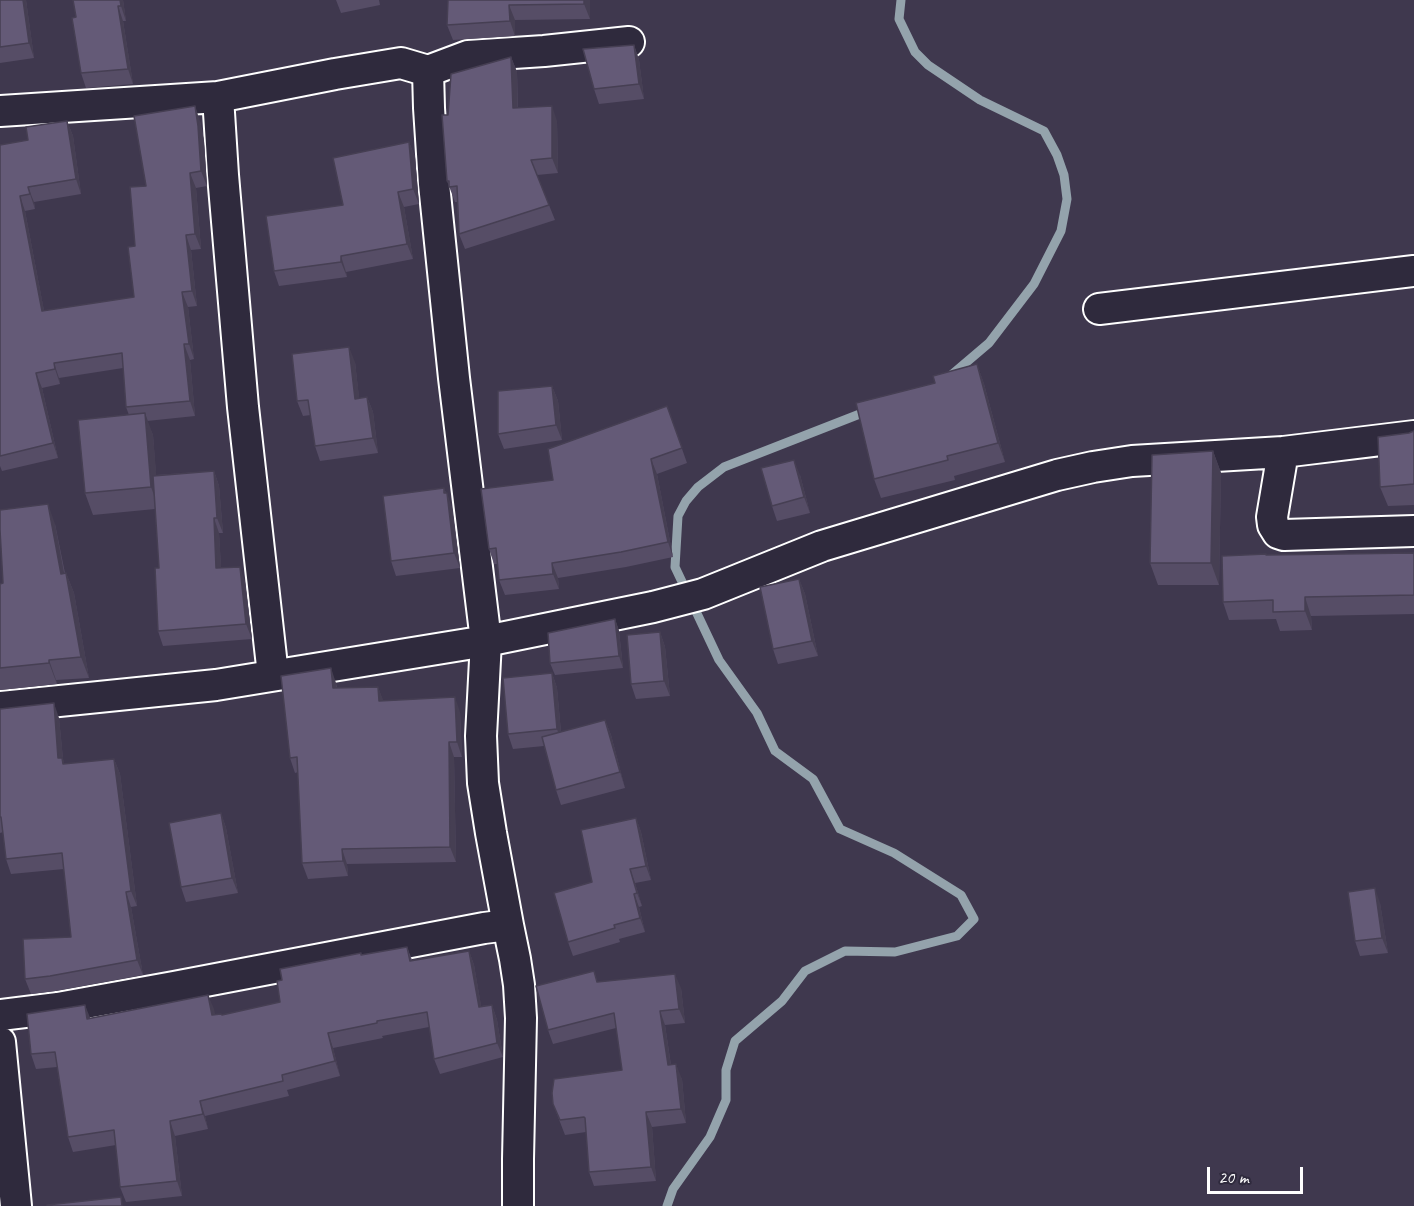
<!DOCTYPE html>
<style>
body{margin:0}
#map{position:relative;width:1414px;height:1206px;overflow:hidden;background:#3f384e;font-family:Caveat,sans-serif}
canvas{display:block}
.scale{position:absolute;left:1207px;top:1167px;width:96px;height:27px;box-sizing:border-box;border:3px solid #fff;border-top:0;padding-left:8px;font-size:18px;line-height:21px;white-space:nowrap;color:#fff;-webkit-text-stroke:4px #2f2a3d;paint-order:stroke}
</style>
<div id="map">
<canvas width="1414" height="1206"></canvas>
<div class="scale">20 m</div>
</div>
<script>
const g = document.querySelector('canvas').getContext('2d');
g.lineJoin = 'round';
function poly(rows) {
  const path = new Path2D();
  for (const r of rows) {
    path.moveTo(r[0], r[1]);
    for (let i = 2; i < r.length; i += 2) path.lineTo(r[i], r[i + 1]);
  }
  return path;
}
function stroke(path, color, width, dash) {
  g.strokeStyle = color;
  g.lineWidth = width;
  g.lineCap = dash ? 'butt' : 'round';
  g.setLineDash(dash || []);
  g.stroke(path);
}
function fillPath(path, color) {
  g.fillStyle = color;
  g.fill(path, 'evenodd');
}
stroke(poly([
 [901,0,899,19,915,52,928,65,980,100,1044,131,1057,155,1064,175,1067,199,1061,231,1034,284,989,343,949,377],
 [667,1206,673,1189,710,1137,726,1100,726,1070,735,1041,782,1001,805,971,845,951,895,952,957,936,974,919,961,895,894,853,840,829,813,779,775,751,757,713,719,660,675,567,678,516,686,501,698,487,724,467,870,410]
]), '#94a3ac', 9);
const minor = poly([
 [428,71,429,108,434,184,454,378,486,641,481,736,483,783,491,833,508,925,515,959,519,985,521,1018,518,1159,518,1206],
 [218,97,223,175,243,407,273,675],
 [0,111,218,97,335,74,401,63,428,71,468,56,544,51,629,42],
 [1099,309,1414,271],
 [1283,452,1272,517,1273,525,1278,533,1284,535,1414,531],
 [0,707,216,685,486,641,653,607,703,594,822,546,1057,475,1093,467,1132,461,1283,452,1414,436],
 [0,1015,58,1008,174,987,484,928,508,925],
 [0,1042,16,1206]
]);
stroke(minor, '#fff', 34);
stroke(minor, '#2f2a3d', 30);
fillPath(poly([
 [0,0,26,0,34,58,0,63],
 [123,0,126,21,123,21,133,84,86,88,81,73,76,17],
 [336,0,379,0,380,5,341,13],
 [448,0,590,0,590,19,515,20,515,36,453,40,447,25],
 [634,45,639,60,644,99,599,104,594,89],
 [511,57,517,72,518,108,557,121,558,173,537,175,555,220,465,249,459,234,457,202,455,202,447,181,448,115],
 [67,121,73,136,81,194,34,202,35,209,25,211,44,311,134,297,135,246,146,186,200,121,204,141,207,186,196,188,201,249,191,250,197,306,188,307,194,359,190,360,195,416,147,421,153,435,156,475,214,471,219,486,223,533,219,533,221,568,245,582,252,639,163,646,158,631,159,568,155,509,93,515,85,493,129,415,126,407,123,368,59,378,60,384,42,388,58,458,2,471,0,466,0,145,28,140],
 [409,142,415,157,419,204,404,207,413,259,346,272,347,277,279,286,274,271],
 [355,362,359,398,367,397,373,412,378,453,320,461,315,446,311,415,303,416,297,401],
 [977,364,984,384,1005,462,954,476,955,480,881,498,874,479],
 [552,386,558,401,562,440,504,449,498,434],
 [667,406,687,463,657,474,673,557,626,567,558,578,559,589,505,595,499,580,498,564,494,564,489,549,553,480],
 [1414,431,1414,505,1388,506,1380,487,1409,433],
 [1213,451,1221,473,1219,585,1158,585,1150,563],
 [800,475,810,513,777,521,772,506],
 [444,488,452,508,460,568,396,576,391,561],
 [55,524,65,573,66,573,74,593,89,678,56,680,57,684,0,690,0,584,3,583],
 [1414,553,1414,614,1311,616,1312,630,1280,631,1276,619,1229,620,1223,602,1266,555],
 [799,579,805,594,818,656,778,664,773,649],
 [615,619,619,631,623,668,555,675,550,663],
 [660,632,665,647,670,696,636,699,631,684],
 [552,673,557,688,561,732,605,720,611,735,625,788,561,805,556,790,544,746,513,749,508,734],
 [336,683,337,688,378,687,383,701,460,712,462,757,454,757,456,862,347,864,348,876,308,879,302,863,298,772,295,773,290,758],
 [0,709,59,718,63,759,64,764,114,759,120,774,137,906,131,907,143,975,55,991,31,994,25,979,71,937,64,869,11,874,6,859,3,832,0,833],
 [221,813,226,828,238,893,186,902,181,887],
 [636,818,641,832,651,880,635,883,642,906,639,907,645,932,619,939,620,942,573,956,568,942,592,882],
 [1380,903,1388,953,1360,956,1355,941],
 [407,947,412,960,469,951,474,965,481,1006,492,1005,497,1020,503,1057,440,1074,434,1059,429,1027,382,1036,383,1038,333,1048,340,1076,287,1090,289,1096,205,1116,208,1129,175,1136,182,1196,126,1202,120,1187,116,1145,73,1152,68,1137,57,1067,36,1069,31,1054,90,1018,208,995,215,1015,222,1015,280,1002,282,980,362,955],
 [598,982,681,988,685,1023,665,1025,671,1065,682,1079,686,1123,652,1127,656,1181,594,1186,589,1172,586,1132,565,1135,553,1104,622,1070,616,1028,553,1044,548,1030]
]), '#564d66');
fillPath(poly([
 [23,0,26,0,34,58,29,43],
 [120,0,123,0,126,21,121,6],
 [584,0,590,0,590,19,584,4],
 [509,5,515,20,515,36,510,21],
 [118,6,123,21,133,84,128,69],
 [634,45,639,60,644,99,639,84],
 [511,57,517,72,518,124,513,108],
 [195,106,200,121,204,141,207,186,201,171],
 [552,106,557,121,558,173,552,158],
 [67,121,73,136,81,194,76,179],
 [409,142,415,157,419,204,413,189],
 [190,173,196,188,201,249,195,234],
 [28,187,34,202,35,209,30,194],
 [398,192,404,207,413,259,407,244],
 [20,196,25,211,47,326,42,311],
 [186,235,191,250,197,306,192,291],
 [341,256,346,272,347,277,341,262],
 [182,292,188,307,194,359,189,344],
 [184,344,190,360,195,416,190,401],
 [349,347,355,362,361,414,355,399],
 [54,363,59,378,60,384,55,369],
 [977,364,984,384,1005,462,998,443],
 [36,373,42,388,58,458,53,443],
 [552,386,558,401,562,440,556,425],
 [367,397,373,412,378,453,373,438],
 [145,413,153,435,159,509,151,487],
 [1213,451,1221,473,1219,585,1211,563],
 [651,459,657,474,673,557,668,542],
 [794,460,800,475,810,513,804,497],
 [214,471,219,486,223,533,217,518],
 [444,488,448,499,447,493,452,508,460,568,454,553],
 [48,504,55,524,68,594,61,574],
 [214,518,219,533,222,583,216,568],
 [552,563,558,578,559,589,553,574],
 [240,567,245,582,252,639,246,624],
 [66,573,74,593,89,678,81,657],
 [799,579,805,594,818,656,812,641],
 [1305,597,1311,616,1312,630,1305,611],
 [615,619,619,631,623,668,619,656],
 [660,632,665,647,670,696,664,681],
 [49,660,56,680,57,684,49,663],
 [331,668,336,683,338,703,333,688],
 [552,673,557,688,562,744,557,729],
 [378,687,384,702,379,701],
 [455,697,460,712,462,757,457,742],
 [54,703,59,718,63,759,67,773,58,758],
 [605,720,611,735,625,788,620,772],
 [449,742,454,757,456,862,450,847],
 [114,759,120,774,137,906,131,891],
 [221,813,226,828,238,893,232,878],
 [636,818,641,832,651,880,646,866],
 [342,849,347,864,348,876,343,861],
 [630,869,635,883,642,906,637,893],
 [1375,888,1380,903,1388,953,1382,938],
 [126,892,131,907,143,975,137,960],
 [634,894,639,907,645,932,640,918],
 [469,951,474,965,484,1022,479,1007],
 [675,974,681,988,685,1023,679,1009],
 [208,995,214,1009,218,1030,212,1015],
 [85,1005,91,1020,87,1019],
 [492,1005,497,1020,503,1057,497,1043],
 [660,1011,665,1025,673,1080,668,1065],
 [328,1033,333,1048,340,1076,335,1061],
 [676,1064,682,1079,686,1123,681,1109],
 [200,1101,205,1116,208,1129,203,1114],
 [646,1112,652,1127,656,1181,651,1167],
 [170,1121,175,1136,182,1196,177,1181]
]), '#463f53');
const building = poly([
 [0,0,23,0,29,43,0,47,0,0],
 [73,0,120,0,121,6,118,6,128,69,81,73,72,18,76,17,73,0],
 [448,0,584,0,584,4,509,5,510,21,447,25,448,0],
 [634,45,639,84,594,89,583,49,634,45],
 [511,57,513,108,552,106,552,158,531,160,549,205,459,234,457,186,449,187,449,181,447,181,442,115,448,115,451,74,511,57],
 [195,106,198,126,201,171,190,173,195,234,186,235,192,291,182,292,189,344,184,344,190,401,126,407,122,353,54,363,55,369,36,373,53,443,0,456,0,145,28,140,26,127,67,121,76,179,28,187,30,194,20,196,42,311,134,297,128,247,135,246,130,187,146,186,134,116,195,106],
 [409,142,413,189,398,192,407,244,341,256,341,262,274,271,266,216,343,205,333,158,409,142],
 [349,347,355,399,367,397,373,438,315,446,308,400,297,401,292,354,349,347],
 [977,364,998,443,947,456,948,460,874,479,856,403,935,383,933,376,977,364],
 [552,386,556,425,498,434,498,391,552,386],
 [667,406,682,448,651,459,668,542,621,552,552,563,553,574,499,580,496,548,489,549,481,489,553,480,548,449,667,406],
 [145,413,151,487,85,493,78,420,145,413],
 [1414,431,1414,484,1380,487,1378,437,1409,433,1414,431],
 [1213,451,1211,563,1150,563,1152,455,1213,451],
 [794,460,804,497,772,506,761,468,794,460],
 [214,471,217,518,214,518,216,568,240,567,246,624,158,631,155,568,159,568,153,476,214,471],
 [444,488,444,493,447,493,454,553,391,561,383,496,444,488],
 [48,504,61,574,66,573,81,657,49,660,49,663,0,668,0,584,3,583,0,530,0,510,48,504],
 [1414,553,1414,595,1305,597,1305,611,1273,612,1273,600,1223,602,1222,556,1266,554,1266,555,1414,553],
 [799,579,812,641,773,649,760,587,799,579],
 [615,619,619,656,550,663,548,633,615,619],
 [660,632,664,681,631,684,627,635,660,632],
 [331,668,333,688,378,687,379,701,455,697,457,742,449,742,450,847,342,849,343,861,302,863,297,757,290,758,281,676,331,668],
 [552,673,557,729,508,734,503,678,552,673],
 [54,703,58,758,62,758,63,764,114,759,131,891,126,892,137,960,50,976,25,979,23,939,71,937,62,853,6,859,1,817,0,817,0,709,54,703],
 [605,720,620,772,556,790,542,737,605,720],
 [221,813,232,878,181,887,169,823,221,813],
 [636,818,646,866,630,869,637,893,634,894,640,918,614,925,615,928,568,942,554,893,592,882,581,830,636,818],
 [1375,888,1382,938,1355,941,1348,892,1375,888],
 [407,947,410,961,469,951,479,1007,492,1005,497,1043,434,1059,427,1012,377,1021,377,1023,328,1033,335,1061,282,1075,283,1081,200,1101,203,1114,170,1121,177,1181,120,1187,114,1130,68,1137,55,1052,31,1054,27,1014,85,1005,87,1019,208,995,212,1015,221,1014,222,1015,280,1002,277,981,282,980,280,969,361,953,361,955,407,947],
 [594,971,597,982,675,974,679,1009,660,1011,668,1065,676,1064,681,1109,646,1112,651,1167,589,1172,585,1118,584,1117,560,1120,553,1104,552,1093,554,1079,622,1070,614,1013,548,1030,536,986,594,971],
 [121,1197,122,1206,47,1206,47,1205,121,1197]
]);
fillPath(building, '#645a77');
stroke(building, '#463f53', 1.5);
</script>
